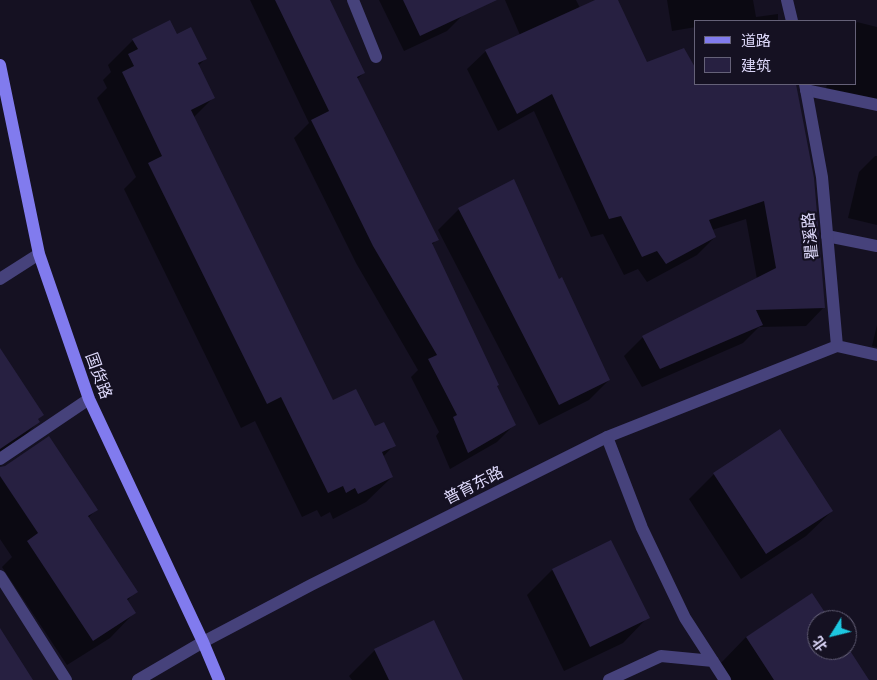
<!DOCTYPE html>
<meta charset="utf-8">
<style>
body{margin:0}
#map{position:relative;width:877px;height:680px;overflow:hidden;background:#151122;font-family:Karla,"Noto Sans SC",sans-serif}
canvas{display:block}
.legend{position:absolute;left:694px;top:20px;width:162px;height:65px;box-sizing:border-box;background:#151122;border:1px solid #656178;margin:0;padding:6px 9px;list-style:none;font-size:15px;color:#ddd8fa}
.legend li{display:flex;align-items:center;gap:10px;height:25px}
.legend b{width:25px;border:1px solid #656178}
.north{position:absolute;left:807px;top:610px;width:50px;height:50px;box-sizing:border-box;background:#151122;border:1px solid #656178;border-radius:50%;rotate:234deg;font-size:14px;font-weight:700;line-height:20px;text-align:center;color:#ddd8fa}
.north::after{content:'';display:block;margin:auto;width:18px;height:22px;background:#1dc7e0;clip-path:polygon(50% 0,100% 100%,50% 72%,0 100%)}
</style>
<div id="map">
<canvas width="877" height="680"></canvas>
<ul class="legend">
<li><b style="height:6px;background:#817bee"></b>道路</li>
<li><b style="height:14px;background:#272041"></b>建筑</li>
</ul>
<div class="north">北</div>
</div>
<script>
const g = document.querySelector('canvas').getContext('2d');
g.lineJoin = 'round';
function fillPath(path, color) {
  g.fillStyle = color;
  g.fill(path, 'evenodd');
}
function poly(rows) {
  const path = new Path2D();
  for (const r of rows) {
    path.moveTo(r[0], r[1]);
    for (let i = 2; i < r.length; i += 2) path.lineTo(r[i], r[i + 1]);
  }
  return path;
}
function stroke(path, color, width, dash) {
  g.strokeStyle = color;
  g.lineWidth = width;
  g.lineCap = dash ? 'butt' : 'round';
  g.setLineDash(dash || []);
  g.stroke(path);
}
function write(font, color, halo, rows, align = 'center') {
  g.font = font + ' Karla,"Noto Sans SC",sans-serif';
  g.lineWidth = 4.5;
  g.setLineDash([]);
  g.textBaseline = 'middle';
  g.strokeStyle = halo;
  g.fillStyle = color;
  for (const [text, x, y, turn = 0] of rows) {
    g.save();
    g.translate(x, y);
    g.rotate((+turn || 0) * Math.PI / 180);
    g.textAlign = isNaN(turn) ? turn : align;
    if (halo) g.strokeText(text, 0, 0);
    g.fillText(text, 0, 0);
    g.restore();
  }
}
fillPath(poly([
 [250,0,329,0,364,73,357,79,437,239,432,245,496,386,515,424,497,442,450,469,436,436,439,432,411,377,418,370,356,263,294,138,309,123],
 [379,0,456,0,463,15,447,31,404,51],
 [505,0,576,0,580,8,598,0,617,0,646,64,696,84,795,84,824,307,806,326,759,327,743,343,642,387,624,356,642,338,757,279,746,219,712,230,715,237,697,255,647,282,638,269,624,275,603,234,591,237,534,111,498,131,467,69,486,51,520,35],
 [667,0,753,0,756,17,778,14,778,21,696,21,696,27,672,31],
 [857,22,877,27,877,101,826,89,827,84,856,84,856,24],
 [176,35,205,59,198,66,213,98,193,118,333,401,374,428,394,445,383,457,392,477,366,502,333,519,330,512,321,517,317,510,302,517,255,421,241,428,124,189,136,177,97,98,107,88,103,80,111,72,108,65,133,40],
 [875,156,877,156,877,225,848,218,859,172],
 [514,181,559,281,609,380,589,400,539,425,438,230,458,210],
 [877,325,877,347,872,346],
 [0,350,38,422,13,448,0,456],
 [0,468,96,510,88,518,136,591,127,601,135,612,110,638,67,665,2,567,12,557,0,539],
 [714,474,832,511,806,536,741,579,689,499],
 [552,570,648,617,623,643,564,671,527,595],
 [812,595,828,620,817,620,817,650,847,650,847,649,867,680,732,680,721,663,746,637],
 [375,650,462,680,352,680,349,676]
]), '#0007');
fillPath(poly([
 [275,0,330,0,365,73,357,77,439,240,432,243,499,385,497,386,516,425,468,453,453,417,457,415,428,359,437,355,373,246,311,120,329,111],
 [403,0,497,0,420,36],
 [595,0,618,0,647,62,684,48,696,69,696,84,796,84,814,178,825,308,756,310,763,325,660,369,642,336,776,268,764,201,709,220,716,237,666,264,657,251,642,257,621,216,609,219,552,94,517,114,485,50],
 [170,20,177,34,191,27,207,59,198,63,215,98,191,110,333,400,356,389,375,426,384,422,396,446,382,452,393,477,358,494,355,488,346,493,343,486,328,493,281,397,267,404,148,163,162,156,122,72,134,66,128,54,138,49,132,39],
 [514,179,559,279,562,277,610,380,559,405,458,208],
 [0,348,44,415,38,419,40,422,0,449],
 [780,429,833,511,766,554,713,473],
 [49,436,98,510,88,516,138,592,127,599,136,613,93,641,27,541,38,533,0,476,0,467,5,466],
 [611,540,650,618,590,647,552,569],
 [812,593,830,620,817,620,817,650,847,650,847,646,869,680,774,680,746,637],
 [434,620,463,680,389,680,374,649],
 [0,628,33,680,0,680]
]), '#272041');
stroke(poly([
 [353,0,376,57],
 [806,90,877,105],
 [827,236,877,246],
 [0,279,39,254],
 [607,437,642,528,685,618,725,680],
 [0,459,89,399],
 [0,576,66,680],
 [609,680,661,656,713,661]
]), '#46427b', 12);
stroke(poly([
 [787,0,792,21],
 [805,84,822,177,837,346],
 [837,346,877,355],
 [138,680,203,642,311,585,607,437,837,346]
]), '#46427b', 12);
stroke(poly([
 [0,65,39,254,89,399,203,642,219,680]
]), '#817bee', 12);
write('16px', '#ddd8fa', '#151122', [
 ["瞿溪路",811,236,-95],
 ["国货路",98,376,70],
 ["普育东路",474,486,-27]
]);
</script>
